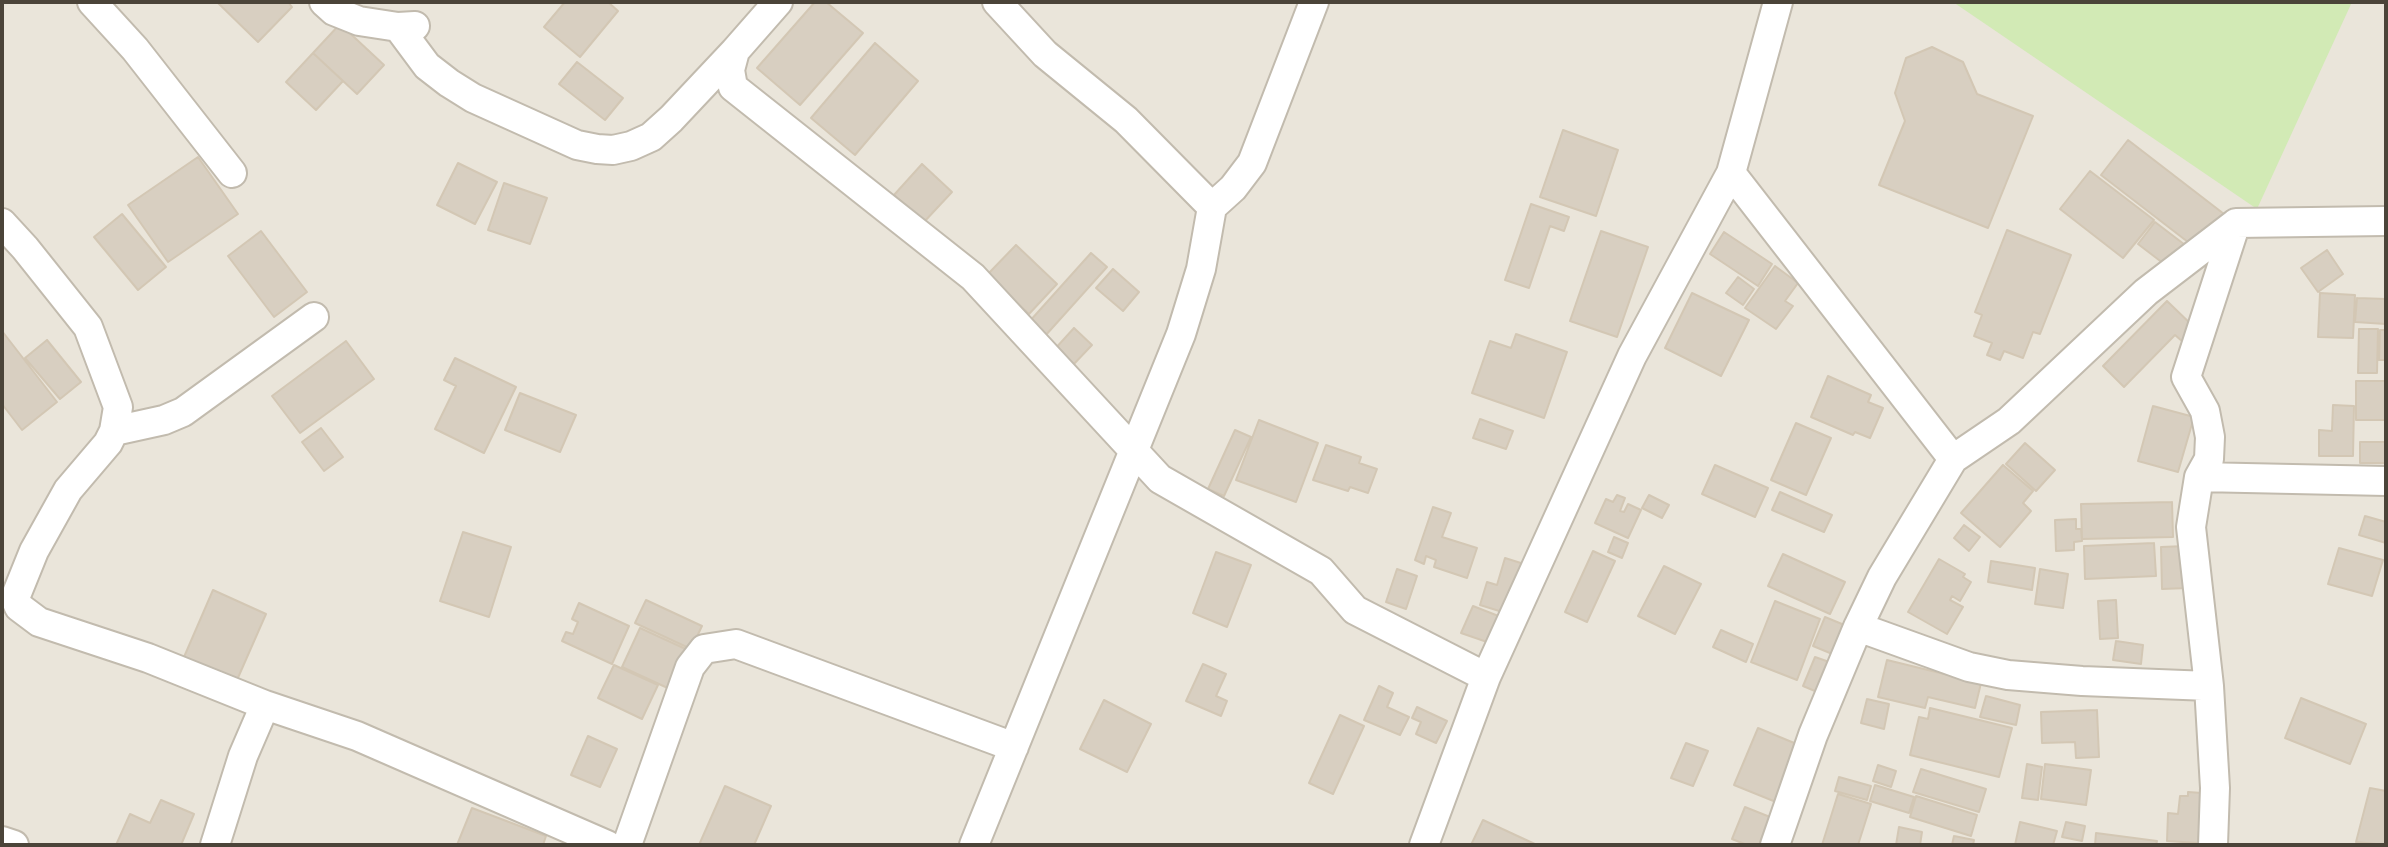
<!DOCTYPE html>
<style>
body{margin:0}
#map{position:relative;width:2388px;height:847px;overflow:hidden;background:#f6f3ec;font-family:"IBM Plex Sans",sans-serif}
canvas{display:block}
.frame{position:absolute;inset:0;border:4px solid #4b4439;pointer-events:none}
</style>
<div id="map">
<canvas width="2388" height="847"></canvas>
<div class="frame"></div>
</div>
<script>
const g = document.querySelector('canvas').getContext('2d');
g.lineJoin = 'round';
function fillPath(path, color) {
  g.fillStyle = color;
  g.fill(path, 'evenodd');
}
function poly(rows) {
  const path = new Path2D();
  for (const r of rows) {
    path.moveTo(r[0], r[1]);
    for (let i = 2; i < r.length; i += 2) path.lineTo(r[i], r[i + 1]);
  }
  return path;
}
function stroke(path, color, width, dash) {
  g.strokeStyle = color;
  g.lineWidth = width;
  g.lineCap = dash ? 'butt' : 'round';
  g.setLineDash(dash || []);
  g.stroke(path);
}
fillPath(poly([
 [2,2,2386,2,2386,845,2,845]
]), '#eae5da');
fillPath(poly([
 [1953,2,2352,2,2257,209]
]), '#d2eab5');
const building = poly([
 [217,2,288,2,292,7,258,42,217,2],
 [565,2,608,2,618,11,580,57,544,27,565,2],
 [815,2,826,2,863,33,800,105,757,68,815,2],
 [340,24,384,65,357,94,313,53,340,24],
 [875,43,918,81,855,155,811,118,875,43],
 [1932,47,1963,62,1977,94,2033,116,1988,228,1879,185,1905,121,1895,93,1906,58,1932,47],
 [313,53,343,81,316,110,286,82,313,53],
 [577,62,623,98,605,120,559,84,577,62],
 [1563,130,1618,150,1596,216,1540,197,1563,130],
 [2128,140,2224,214,2197,249,2101,175,2128,140],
 [198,157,238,214,168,262,128,205,198,157],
 [458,163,497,182,475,224,437,205,458,163],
 [922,164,952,192,924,222,894,195,922,164],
 [2090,171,2154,220,2123,258,2060,209,2090,171],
 [504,183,547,198,530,244,488,230,504,183],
 [1531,204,1569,217,1564,231,1550,226,1529,288,1505,280,1531,204],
 [122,214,166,267,138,290,94,237,122,214],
 [2155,222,2189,248,2172,270,2138,244,2155,222],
 [2007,230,2071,255,2040,334,2033,332,2023,358,2004,351,2000,360,1987,355,1992,343,1974,336,1982,315,1975,312,2007,230],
 [261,231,307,292,274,317,228,256,261,231],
 [1601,231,1648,247,1617,337,1570,321,1601,231],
 [1724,232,1772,264,1758,286,1710,254,1724,232],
 [1016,245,1057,284,1029,314,987,275,1016,245],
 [2327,250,2343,274,2318,292,2301,268,2327,250],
 [1091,253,1107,267,1045,336,1029,322,1091,253],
 [1775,266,1798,283,1785,301,1793,306,1776,329,1745,308,1775,266],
 [1113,269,1139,292,1123,311,1096,288,1113,269],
 [1738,277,1754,289,1743,305,1726,293,1738,277],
 [1692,293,1749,320,1721,376,1665,348,1692,293],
 [2320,293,2355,295,2353,338,2318,337,2320,293],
 [2357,298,2386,299,2386,324,2355,322,2357,298],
 [2167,301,2196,329,2183,342,2175,335,2124,387,2103,366,2167,301],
 [1074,328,1092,345,1072,366,1054,350,1074,328],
 [2359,329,2378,329,2377,373,2358,373,2359,329],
 [2380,330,2386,330,2386,360,2379,360,2380,330],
 [2,331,57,402,22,430,2,404,2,331],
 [1516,334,1567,352,1544,418,1472,393,1490,341,1511,348,1516,334],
 [47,340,81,382,60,399,25,358,47,340],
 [346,341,374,379,300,433,272,396,346,341],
 [455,358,516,387,484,453,435,429,456,386,444,380,455,358],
 [1828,376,1871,395,1868,402,1883,408,1870,438,1855,432,1853,435,1811,417,1828,376],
 [2356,381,2386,381,2386,420,2356,420,2356,381],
 [520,393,576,415,560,452,505,430,520,393],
 [2333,405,2354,406,2353,456,2319,456,2319,430,2332,431,2333,405],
 [2153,406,2194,417,2178,472,2138,461,2153,406],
 [1480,419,1513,431,1506,449,1473,438,1480,419],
 [1259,420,1318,443,1296,502,1236,480,1259,420],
 [1796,423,1831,438,1806,495,1771,480,1796,423],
 [321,428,343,457,324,471,302,442,321,428],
 [1235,430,1251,437,1224,496,1208,489,1235,430],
 [2360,442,2386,442,2386,463,2360,463,2360,442],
 [2025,443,2055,470,2036,491,2006,464,2025,443],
 [1326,445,1361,457,1359,463,1377,469,1368,493,1350,487,1348,491,1313,480,1326,445],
 [1715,465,1768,488,1755,517,1702,494,1715,465],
 [2003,465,2033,491,2023,503,2031,511,2000,547,1961,513,2003,465],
 [1780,492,1832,515,1824,532,1772,510,1780,492],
 [1617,495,1625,498,1620,511,1624,512,1628,504,1641,510,1628,538,1595,523,1606,499,1613,502,1617,495],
 [1649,495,1669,505,1662,518,1642,508,1649,495],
 [2172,502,2173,537,2082,539,2081,504,2172,502],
 [1433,507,1451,513,1442,537,1477,548,1467,578,1434,567,1436,560,1426,556,1424,564,1415,560,1433,507],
 [2365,516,2386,522,2386,543,2359,535,2365,516],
 [2076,519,2076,529,2081,529,2082,541,2074,542,2074,550,2056,551,2055,520,2076,519],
 [1964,525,1980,537,1969,551,1954,538,1964,525],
 [463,532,511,547,489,617,440,601,463,532],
 [1614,537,1628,543,1622,558,1608,552,1614,537],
 [2154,543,2156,576,2085,579,2084,546,2154,543],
 [2186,546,2188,588,2162,589,2161,547,2186,546],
 [2339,548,2383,560,2372,596,2328,584,2339,548],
 [1593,551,1615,561,1587,622,1565,612,1593,551],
 [1216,552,1251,565,1227,627,1193,613,1216,552],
 [1783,554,1845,582,1830,614,1768,586,1783,554],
 [1505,558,1524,564,1509,614,1480,605,1487,582,1497,585,1505,558],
 [1939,559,1965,574,1963,577,1971,582,1960,601,1952,596,1950,600,1963,607,1947,634,1908,612,1939,559],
 [1991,561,2035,568,2032,590,1988,582,1991,561],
 [1664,566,1701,584,1675,634,1638,616,1664,566],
 [1397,569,1417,576,1406,609,1386,602,1397,569],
 [2040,569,2068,574,2063,608,2035,604,2040,569],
 [213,590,266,614,237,680,184,657,213,590],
 [646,600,702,626,691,649,635,623,646,600],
 [2116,600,2118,638,2100,639,2098,601,2116,600],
 [1775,601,1820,619,1797,680,1751,662,1775,601],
 [579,603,629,626,612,664,562,641,566,632,573,634,578,622,572,619,579,603],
 [1473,606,1506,619,1490,643,1461,633,1473,606],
 [1825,617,1854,629,1842,658,1813,646,1825,617],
 [640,628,690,651,672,690,622,667,640,628],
 [1721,630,1753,644,1746,662,1713,647,1721,630],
 [2116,641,2143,645,2141,664,2113,660,2116,641],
 [1815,657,1835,664,1822,694,1803,686,1815,657],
 [1887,660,1981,683,1975,708,1928,697,1925,708,1878,697,1887,660],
 [1203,664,1226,674,1216,696,1227,701,1221,716,1186,701,1203,664],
 [614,665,658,685,642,719,598,698,614,665],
 [1379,686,1393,693,1387,707,1409,717,1400,735,1364,720,1379,686],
 [1986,696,2020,705,2016,725,1980,717,1986,696],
 [2301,698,2366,724,2350,764,2285,738,2301,698],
 [1867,699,1889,704,1884,729,1861,723,1867,699],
 [1104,700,1151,724,1127,772,1080,749,1104,700],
 [1417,707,1447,721,1436,743,1416,734,1421,722,1412,718,1417,707],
 [1930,708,2012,728,1999,777,1910,755,1919,717,1928,719,1930,708],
 [2097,710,2099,757,2076,758,2075,742,2042,743,2041,712,2097,710],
 [1340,715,1364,726,1333,794,1309,783,1340,715],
 [1758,728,1799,745,1776,802,1734,785,1758,728],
 [588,736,617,749,600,787,571,775,588,736],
 [1686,743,1708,751,1693,786,1671,778,1686,743],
 [2027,764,2042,767,2038,800,2022,798,2027,764],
 [2045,764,2091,770,2086,805,2041,799,2045,764],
 [1878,765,1896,771,1891,787,1873,781,1878,765],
 [1921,769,1986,789,1979,812,1913,792,1921,769],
 [1839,777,1871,786,1867,800,1835,791,1839,777],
 [1875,785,1914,797,1909,813,1870,801,1875,785],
 [725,786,771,806,754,845,699,845,725,786],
 [2370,788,2386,791,2386,845,2356,842,2370,788],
 [2188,792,2202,793,2198,843,2167,841,2168,813,2178,814,2180,796,2188,796,2188,792],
 [1838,794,1871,804,1858,845,1822,845,1838,794],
 [1916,796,1977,815,1971,836,1910,817,1916,796],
 [161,800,194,814,181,845,116,845,130,814,150,823,161,800],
 [1745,807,1770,817,1759,845,1747,845,1732,839,1745,807],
 [472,808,546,836,543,845,457,845,472,808],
 [1483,820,1537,845,1471,845,1483,820],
 [2020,822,2057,831,2053,845,2015,845,2020,822],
 [2066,822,2085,826,2082,841,2062,837,2066,822],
 [1899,827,1922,832,1920,845,1896,845,1899,827],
 [2096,833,2157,841,2156,845,2095,845,2096,833],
 [1954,836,1974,840,1973,845,1952,845,1954,836]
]);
fillPath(building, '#d8cfc1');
stroke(building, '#d3c7b4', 2);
const street = poly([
 [92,2,135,49,232,173],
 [324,2,334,11,359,21,398,27,415,26],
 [778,2,735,51,730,70,733,87,973,277,1160,479,1321,571,1355,610,1486,677],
 [997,2,1045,54,1126,120,1212,207],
 [398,27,427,66,449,83,473,98,577,145,597,149,613,150,631,146,651,137,671,119,735,51],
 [1731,173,1953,459],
 [2,223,25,248,88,327,118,407,114,431,108,443,68,490,34,551,15,598,19,607,39,622,148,658,265,705,243,756,215,845],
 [114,431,164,420,183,412,314,317],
 [2199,477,2386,481],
 [1858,627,1969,667,2008,675,2082,681,2209,686],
 [265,705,357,736,607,845],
 [2,841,14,845],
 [627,845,690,667,704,649,736,644,1014,747],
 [974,845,1181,334,1201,269,1212,207,1233,188,1252,163,1314,2],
 [1424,845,1486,677,1632,356,1731,173,1778,2],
 [1775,845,1813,735,1858,627,1882,577,1953,459,2009,421,2146,292,2236,223,2386,221],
 [2213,845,2215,788,2209,686,2191,527,2199,477,2209,459,2210,437,2205,411,2186,377,2236,223]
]);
stroke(street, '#c2bbae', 32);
stroke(street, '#fff', 28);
</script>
